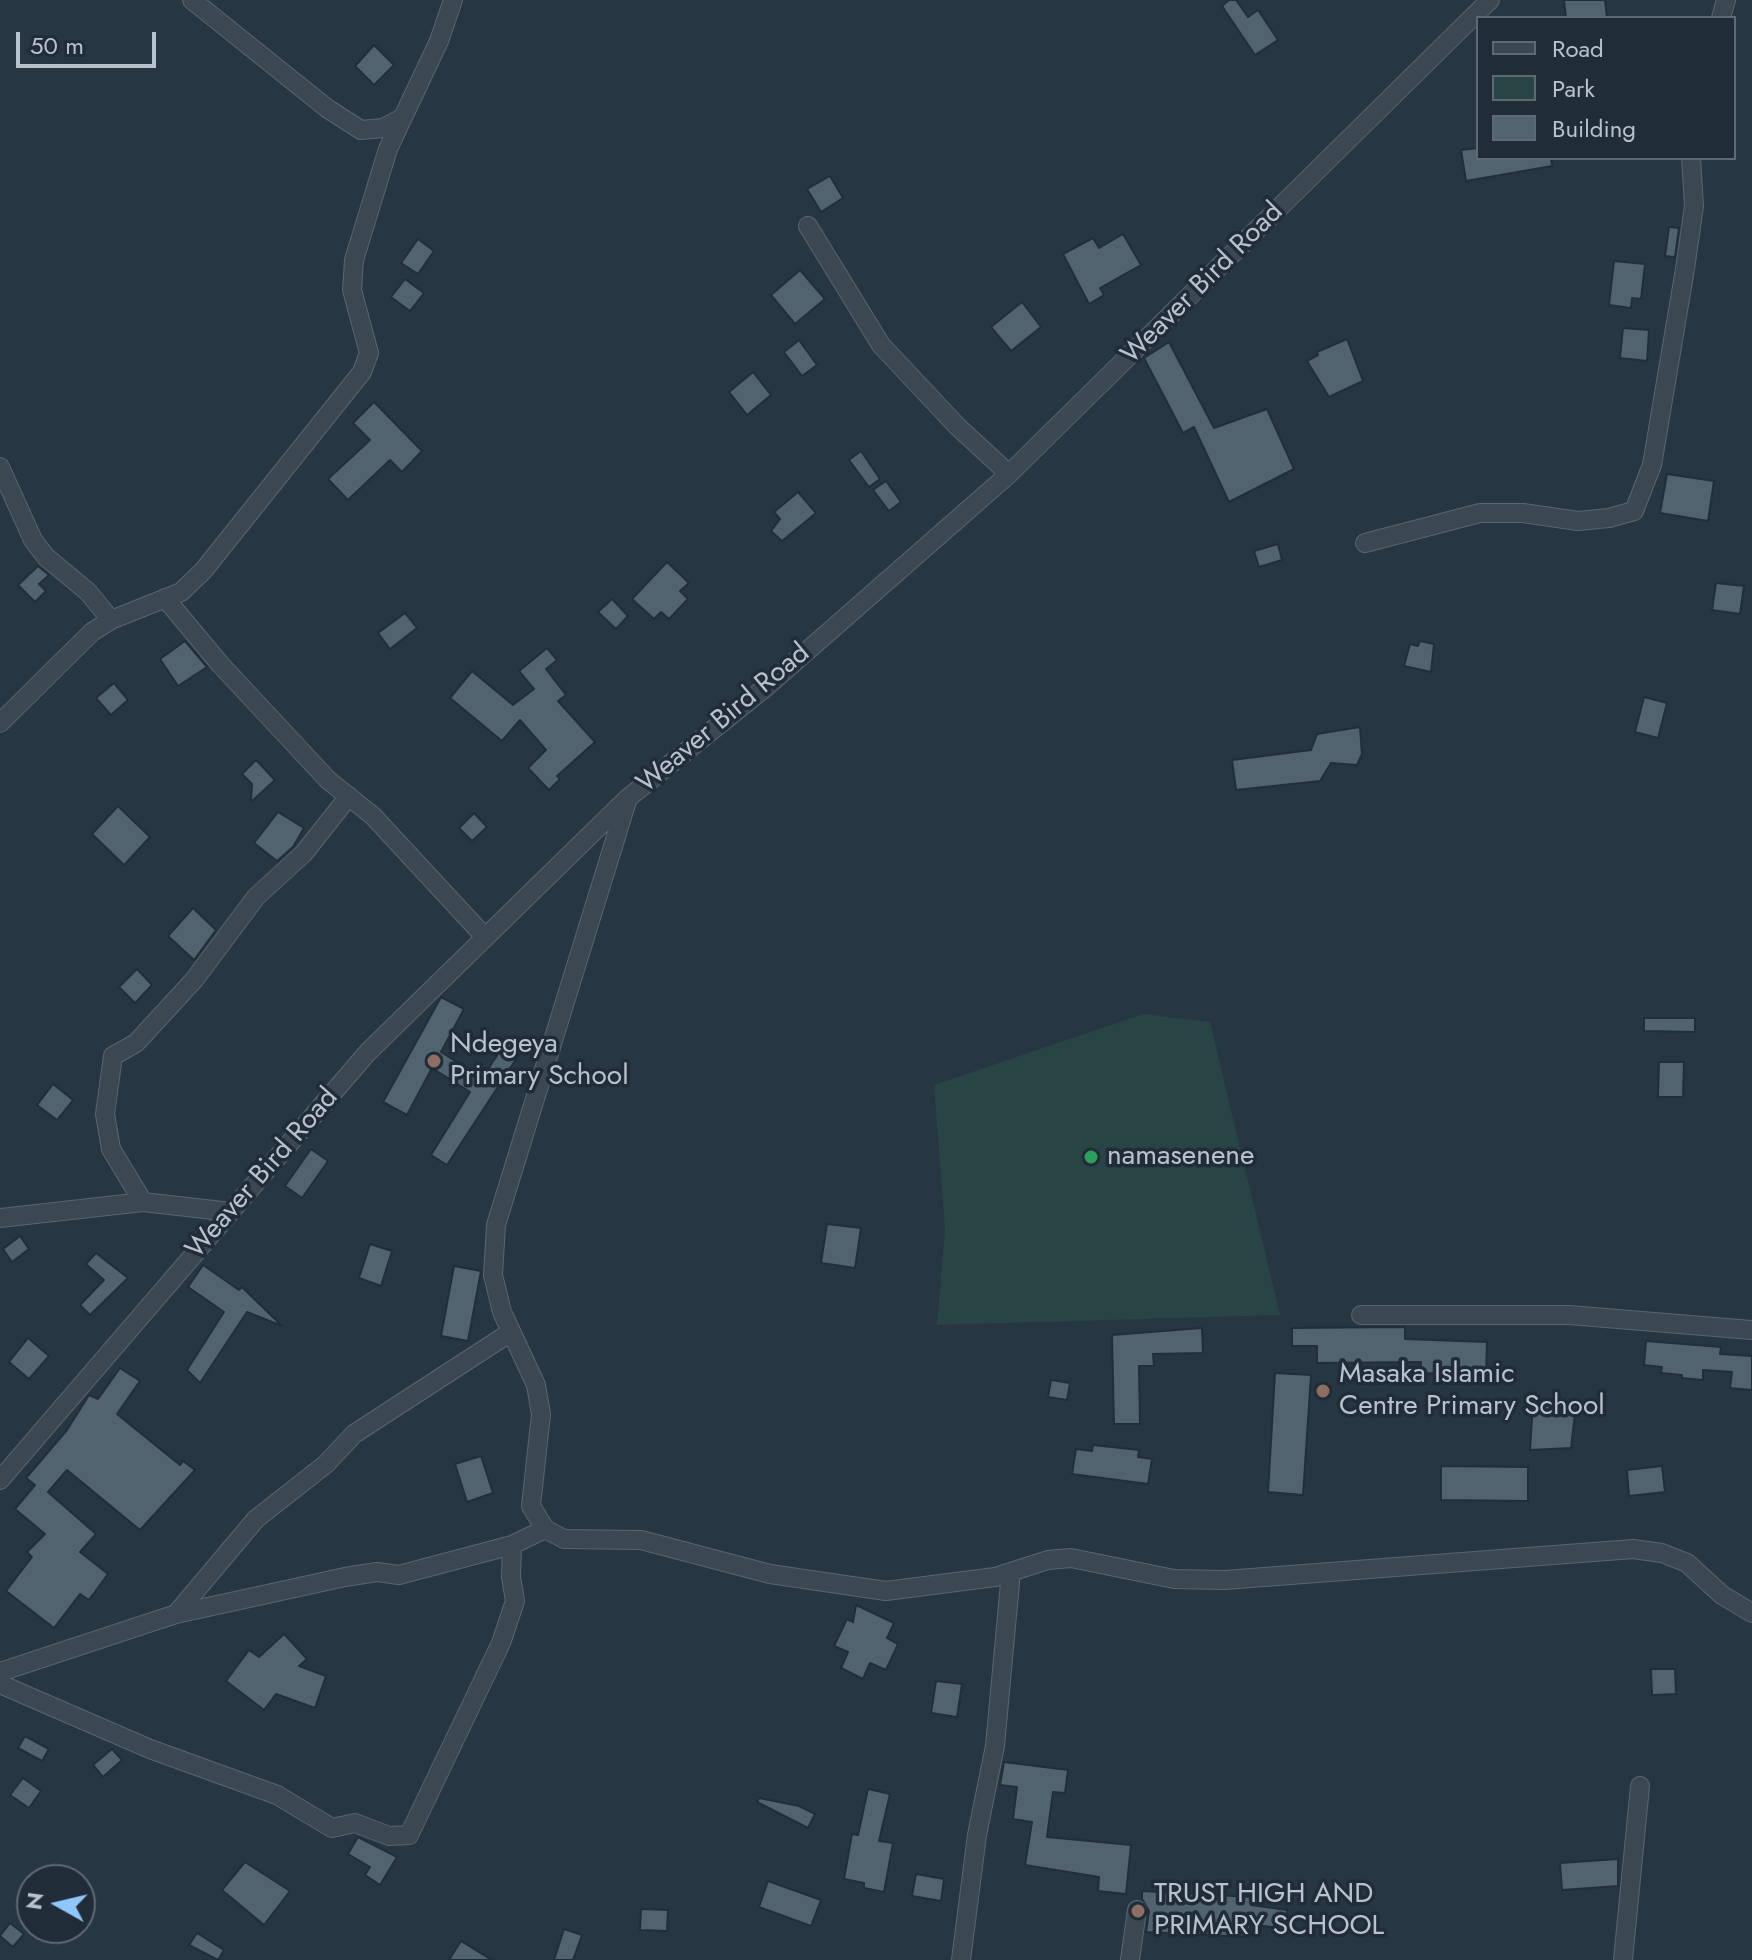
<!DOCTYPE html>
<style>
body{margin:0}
#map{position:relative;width:1752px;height:1960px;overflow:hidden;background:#273643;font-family:Jost,sans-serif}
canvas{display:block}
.legend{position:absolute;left:1476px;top:16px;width:260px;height:144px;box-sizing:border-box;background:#202d38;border:2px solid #5d6973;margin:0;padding:10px 14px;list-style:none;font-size:24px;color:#b8c2cc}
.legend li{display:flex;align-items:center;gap:16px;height:40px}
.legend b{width:40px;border:2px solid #5d6973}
.north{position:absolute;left:16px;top:1864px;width:80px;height:80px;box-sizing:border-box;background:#202d38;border:2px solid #5d6973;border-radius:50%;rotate:278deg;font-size:22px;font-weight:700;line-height:32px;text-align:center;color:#b8c2cc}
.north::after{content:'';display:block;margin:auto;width:28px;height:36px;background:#91c6f9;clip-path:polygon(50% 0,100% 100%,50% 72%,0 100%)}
.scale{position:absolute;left:16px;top:32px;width:140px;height:36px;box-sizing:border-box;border:4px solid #b8c2cc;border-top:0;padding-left:10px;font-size:24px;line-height:28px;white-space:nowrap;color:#b8c2cc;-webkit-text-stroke:6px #202d38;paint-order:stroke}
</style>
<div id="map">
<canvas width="1752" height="1960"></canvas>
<ul class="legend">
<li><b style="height:10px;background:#3b4852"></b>Road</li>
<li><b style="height:22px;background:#294444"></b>Park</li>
<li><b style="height:22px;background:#526370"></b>Building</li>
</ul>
<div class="north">N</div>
<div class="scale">50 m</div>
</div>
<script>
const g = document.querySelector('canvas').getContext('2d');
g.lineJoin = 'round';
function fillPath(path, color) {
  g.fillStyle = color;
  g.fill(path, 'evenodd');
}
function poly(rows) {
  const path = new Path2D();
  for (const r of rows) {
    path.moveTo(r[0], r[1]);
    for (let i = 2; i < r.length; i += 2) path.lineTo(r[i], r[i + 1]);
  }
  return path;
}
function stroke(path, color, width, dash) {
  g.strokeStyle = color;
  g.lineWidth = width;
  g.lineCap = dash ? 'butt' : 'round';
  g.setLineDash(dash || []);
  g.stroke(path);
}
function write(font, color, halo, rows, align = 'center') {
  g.font = font + ' Jost,sans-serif';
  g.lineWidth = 7;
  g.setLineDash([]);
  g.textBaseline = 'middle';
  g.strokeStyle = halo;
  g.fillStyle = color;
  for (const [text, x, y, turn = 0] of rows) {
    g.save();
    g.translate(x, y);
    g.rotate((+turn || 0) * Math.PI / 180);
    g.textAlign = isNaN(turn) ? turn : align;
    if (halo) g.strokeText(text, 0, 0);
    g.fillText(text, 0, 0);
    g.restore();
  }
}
fillPath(poly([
 [1143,1014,1210,1022,1280,1315,937,1325,945,1229,934,1085]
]), '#294444');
const building = poly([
 [1229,0,1236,0,1248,17,1258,10,1278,40,1255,55,1222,6,1229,0],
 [1564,0,1605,0,1607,18,1566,18,1564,0],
 [374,45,394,65,374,85,355,66,374,45],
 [1478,148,1478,158,1551,158,1552,166,1466,181,1461,150,1478,148],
 [830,176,843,198,821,212,807,189,830,176],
 [1669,227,1679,228,1675,257,1665,256,1669,227],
 [1123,234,1141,265,1100,288,1104,295,1089,304,1063,254,1093,238,1099,248,1123,234],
 [418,239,434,251,418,274,401,263,418,239],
 [1614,261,1645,264,1641,299,1632,298,1631,308,1609,305,1614,261],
 [800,270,825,299,795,324,771,295,800,270],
 [405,279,424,293,410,311,391,297,405,279],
 [1022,302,1041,327,1011,351,991,327,1022,302],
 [1623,328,1649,330,1647,361,1620,358,1623,328],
 [1347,339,1363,381,1329,397,1307,361,1318,355,1317,352,1347,339],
 [799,340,817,365,802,376,784,352,799,340],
 [1169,342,1214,428,1267,409,1294,469,1229,502,1194,427,1183,433,1144,358,1169,342],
 [753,372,771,395,747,415,729,392,753,372],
 [374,402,422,451,402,472,390,460,348,500,328,479,370,440,353,423,374,402],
 [861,451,880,479,869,487,849,460,861,451],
 [1667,474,1714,481,1708,521,1660,513,1667,474],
 [886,481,901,502,889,511,873,490,886,481],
 [798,492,816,513,782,541,771,531,780,519,774,512,798,492],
 [1278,544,1282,560,1259,567,1254,551,1278,544],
 [667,562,689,583,680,591,688,599,669,619,661,612,654,619,632,599,667,562],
 [38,566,49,575,39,584,46,591,35,602,18,585,38,566],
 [1716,583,1744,586,1740,614,1712,610,1716,583],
 [612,599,628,616,616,629,598,612,612,599],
 [405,613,417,628,390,649,378,633,405,613],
 [185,641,207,667,178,686,160,659,185,641],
 [1420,641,1434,644,1431,672,1404,666,1410,644,1418,646,1420,641],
 [547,648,557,660,546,669,566,695,558,701,595,742,557,776,560,779,549,790,528,768,546,750,520,720,502,741,450,698,472,671,513,705,534,689,519,671,547,648],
 [114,683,128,700,111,715,96,698,114,683],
 [1644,697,1667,703,1658,738,1635,732,1644,697],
 [1360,727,1362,754,1357,765,1331,763,1320,781,1236,790,1232,760,1311,750,1317,734,1360,727],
 [256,760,275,780,251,802,252,784,242,774,256,760],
 [118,806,150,837,124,865,92,834,118,806],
 [278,812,304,828,293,847,277,861,254,843,278,812],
 [474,813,487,827,472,841,459,828,474,813],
 [193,908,216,930,194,960,168,936,193,908],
 [137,969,152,985,135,1003,119,987,137,969],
 [441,997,464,1009,441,1052,482,1078,508,1039,522,1050,447,1165,431,1155,470,1092,432,1068,407,1115,383,1102,441,997],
 [1644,1018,1695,1018,1695,1032,1644,1031,1644,1018],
 [1659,1062,1684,1062,1683,1097,1658,1097,1659,1062],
 [53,1084,73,1100,57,1120,37,1105,53,1084],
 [311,1149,328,1161,302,1198,285,1186,311,1149],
 [827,1224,861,1228,855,1268,821,1263,827,1224],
 [20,1236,29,1249,12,1262,3,1249,20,1236],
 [370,1244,392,1251,381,1286,359,1278,370,1244],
 [96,1253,128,1278,90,1315,80,1305,104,1280,86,1264,96,1253],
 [203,1265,239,1290,242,1287,282,1326,247,1312,200,1383,187,1370,224,1312,188,1287,203,1265],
 [454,1266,481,1271,468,1341,441,1336,454,1266],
 [1405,1327,1405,1339,1487,1342,1486,1375,1421,1373,1421,1362,1317,1363,1317,1346,1292,1346,1292,1328,1405,1327],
 [1202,1328,1203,1353,1153,1354,1154,1366,1139,1366,1140,1424,1114,1424,1112,1335,1202,1328],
 [28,1338,49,1356,29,1379,9,1362,28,1338],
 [1646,1341,1721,1347,1720,1354,1752,1356,1752,1390,1730,1388,1732,1372,1703,1370,1703,1380,1682,1378,1682,1375,1661,1373,1662,1367,1644,1365,1646,1341],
 [120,1368,140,1381,117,1414,180,1465,183,1461,195,1470,140,1530,67,1470,48,1492,96,1534,80,1552,108,1574,89,1600,80,1594,54,1628,6,1591,32,1557,27,1552,45,1534,15,1509,35,1485,26,1478,67,1430,89,1395,98,1399,120,1368],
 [1275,1373,1311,1375,1303,1495,1268,1492,1275,1373],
 [1051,1380,1070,1383,1067,1400,1048,1397,1051,1380],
 [1533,1402,1576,1405,1571,1448,1530,1450,1533,1402],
 [1093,1445,1139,1450,1138,1457,1152,1459,1148,1484,1072,1474,1076,1449,1092,1451,1093,1445],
 [481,1456,493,1493,467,1502,455,1464,481,1456],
 [1441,1466,1528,1467,1528,1501,1441,1500,1441,1466],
 [1662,1466,1665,1492,1629,1496,1627,1470,1662,1466],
 [856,1605,894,1623,887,1638,898,1644,886,1670,870,1663,863,1679,841,1668,848,1652,834,1646,847,1619,853,1622,856,1605],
 [284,1634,307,1659,299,1666,326,1676,315,1708,276,1694,264,1710,226,1681,249,1650,259,1657,284,1634],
 [1651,1669,1675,1669,1676,1694,1652,1695,1651,1669],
 [936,1681,962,1684,957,1717,931,1713,936,1681],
 [25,1736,49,1749,42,1761,18,1748,25,1736],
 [112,1749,122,1760,103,1777,93,1765,112,1749],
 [1004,1762,1068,1770,1065,1793,1053,1792,1047,1837,1131,1845,1126,1894,1098,1891,1099,1877,1025,1865,1032,1822,1013,1819,1017,1787,1000,1785,1004,1762],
 [23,1778,41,1791,29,1808,10,1795,23,1778],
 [868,1789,890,1794,879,1841,893,1843,884,1892,864,1888,864,1883,844,1879,852,1834,858,1835,868,1789],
 [759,1798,799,1806,815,1814,808,1828,757,1802,759,1798],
 [358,1837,397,1857,380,1885,365,1875,370,1867,348,1854,358,1837],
 [1618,1859,1618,1886,1562,1890,1560,1863,1618,1859],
 [245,1862,290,1891,264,1925,222,1890,245,1862],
 [916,1874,944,1879,941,1901,912,1896,916,1874],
 [768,1881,821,1900,811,1926,759,1907,768,1881],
 [1142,1891,1251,1897,1251,1905,1287,1910,1285,1929,1250,1924,1249,1937,1146,1932,1149,1911,1142,1899,1142,1891],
 [641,1909,668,1910,667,1931,640,1930,641,1909],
 [10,1923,24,1934,13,1947,0,1936,10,1923],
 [564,1929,582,1935,573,1960,554,1960,564,1929],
 [197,1933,224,1950,218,1960,189,1945,197,1933],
 [461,1941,492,1960,449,1960,461,1941]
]);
fillPath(building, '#526370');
stroke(building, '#222f3a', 2);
const minor = poly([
 [192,0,328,109,361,130,383,128,402,118],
 [1721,18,1726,0],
 [808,226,881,345,957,426,1009,474],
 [0,467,33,540,46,557,88,592,111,620],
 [1365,543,1480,513,1523,513,1578,521,1609,518,1634,511,1652,465,1685,269,1694,206,1691,158],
 [165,598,220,664,328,780,373,816,485,937],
 [0,723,92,632,111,620,181,592,203,571,362,372,369,353,352,290,354,260,388,149,439,41,453,0],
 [627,801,496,1225,493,1275,502,1312,536,1385,541,1414,531,1506,545,1529,564,1539,641,1540,770,1574,886,1591,995,1577,1048,1560,1071,1558,1174,1579,1225,1580,1633,1549,1662,1553,1687,1563,1722,1595,1752,1613],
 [143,1202,111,1149,105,1114,113,1056,136,1043,194,980,256,897,304,853,349,796],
 [0,1218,143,1202,231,1212],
 [1361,1315,1569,1315,1752,1330],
 [0,1480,368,1052,628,798,766,687,1009,474,1490,0],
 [176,1614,256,1519,326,1464,354,1434,511,1332],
 [0,1672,176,1614,345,1577,377,1572,399,1575,512,1545,545,1529],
 [0,1684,150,1749,277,1795,332,1828,355,1823,389,1836,409,1835,501,1643,515,1601,511,1577,512,1545],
 [961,1960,977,1835,995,1746,1011,1572],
 [1130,1960,1137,1910],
 [1623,1960,1640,1786]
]);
stroke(minor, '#596570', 20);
stroke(minor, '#3b4852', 18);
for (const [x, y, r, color] of [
 [434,1061,8,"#8d6e63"],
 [1091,1157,8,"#2e9e5b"],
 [1323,1391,8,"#8d6e63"],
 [1138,1911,8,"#8d6e63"]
]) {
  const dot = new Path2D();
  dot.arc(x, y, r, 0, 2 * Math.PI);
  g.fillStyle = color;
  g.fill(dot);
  stroke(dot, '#202d38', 3);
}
write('28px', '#b8c2cc', '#202d38', [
 ["Weaver Bird Road",1203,284,-45],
 ["Weaver Bird Road",724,719,-40],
 ["Weaver Bird Road",263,1174,-49]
]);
write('28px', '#b8c2cc', '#202d38', [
 ["Ndegeya",450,1045],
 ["Primary School",450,1077],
 ["namasenene",1107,1157],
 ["Masaka Islamic",1339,1375],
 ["Centre Primary School",1339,1407],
 ["TRUST HIGH AND",1154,1895],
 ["PRIMARY SCHOOL",1154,1927]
], 'left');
</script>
